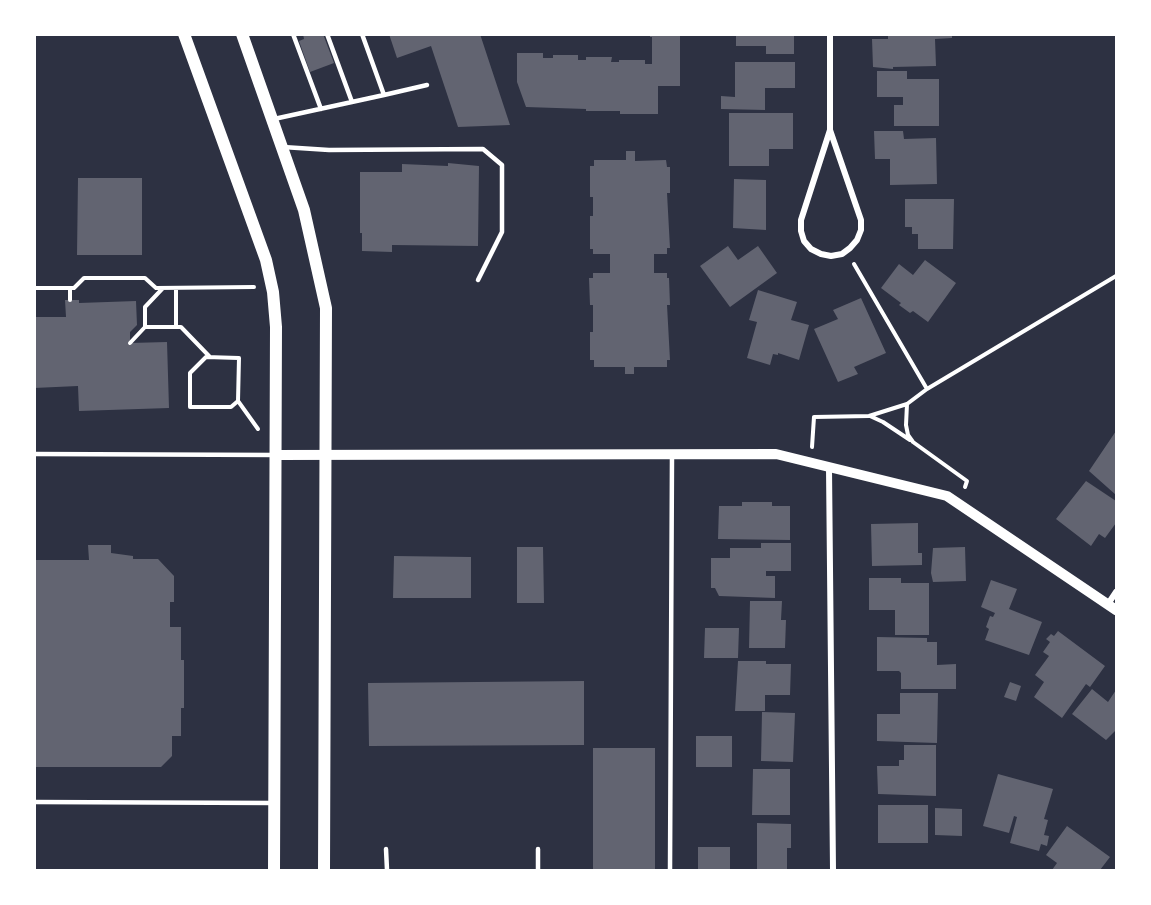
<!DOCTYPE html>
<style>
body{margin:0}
#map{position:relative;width:1151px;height:905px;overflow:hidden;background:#2d3142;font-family:Quicksand,sans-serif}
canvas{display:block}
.frame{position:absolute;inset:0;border:36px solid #fff;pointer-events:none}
</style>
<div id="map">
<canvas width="1151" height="905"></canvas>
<div class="frame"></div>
</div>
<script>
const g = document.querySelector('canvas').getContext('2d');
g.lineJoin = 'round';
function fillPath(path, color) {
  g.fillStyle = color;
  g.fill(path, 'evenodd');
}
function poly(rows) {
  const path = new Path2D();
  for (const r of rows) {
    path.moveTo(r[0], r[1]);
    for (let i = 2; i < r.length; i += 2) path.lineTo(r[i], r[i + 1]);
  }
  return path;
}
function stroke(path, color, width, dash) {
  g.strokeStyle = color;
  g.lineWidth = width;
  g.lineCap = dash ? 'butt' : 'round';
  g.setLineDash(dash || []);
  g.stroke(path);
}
fillPath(poly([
 [323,34,334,63,310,72,299,41,304,39,303,34],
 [389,34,480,34,510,125,458,127,431,46,397,58],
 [650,34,680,34,680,86,658,86,658,114,620,114,620,111,586,111,586,109,526,107,517,82,517,53,543,53,543,58,553,58,553,55,578,55,578,60,586,60,586,57,612,57,611,62,619,62,619,60,645,60,645,64,652,64,652,37,650,37],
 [736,34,794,34,794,54,766,54,766,46,736,46],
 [888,34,952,34,952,38,935,39,936,66,893,67,893,69,873,67,872,39,888,39],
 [735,62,795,62,795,88,765,88,765,110,721,109,721,96,735,97],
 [877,71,907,71,907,79,939,79,939,126,894,126,894,105,903,105,903,97,877,97],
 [729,113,793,113,793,149,769,149,769,166,729,166],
 [874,131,903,131,904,139,936,138,937,184,890,185,890,159,875,159],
 [626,151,635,151,635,161,666,160,667,167,670,167,670,193,667,193,670,248,667,248,667,254,654,254,654,273,667,273,667,278,669,278,670,305,667,305,670,360,667,360,667,367,634,367,634,374,625,374,625,367,594,367,594,360,590,360,590,332,593,332,593,305,590,305,589,278,593,278,593,273,610,273,610,254,593,254,593,249,590,249,590,216,593,216,593,197,590,197,590,166,594,166,594,160,626,160],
 [448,163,479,166,478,246,392,245,392,252,362,251,362,233,360,233,360,172,402,172,402,164,448,166],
 [78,178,142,178,142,255,77,255],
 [734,179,766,180,766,230,733,228],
 [905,199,954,199,953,249,918,249,918,234,912,234,912,227,905,227],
 [728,246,738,260,758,246,777,273,730,307,700,266],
 [925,260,956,283,928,322,913,311,910,313,899,305,901,303,881,288,899,264,913,275],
 [758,290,797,302,791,320,809,325,799,360,778,353,778,355,773,354,770,365,747,358,757,322,749,320],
 [861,298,886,353,854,367,858,374,838,382,814,329,838,319,833,310],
 [65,300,79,300,79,303,136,301,137,325,130,332,130,343,167,342,169,408,79,411,78,386,34,388,34,317,66,317],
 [1116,431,1116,495,1089,471],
 [1086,481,1116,501,1116,523,1105,538,1099,534,1091,546,1056,519],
 [742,502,772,502,772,506,790,506,790,540,718,539,719,506,742,506],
 [918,523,918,553,922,553,922,565,872,566,871,524],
 [761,543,791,543,791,571,766,571,766,576,775,576,775,598,719,596,715,588,711,588,711,558,730,558,730,548,761,548],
 [88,545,111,545,111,553,133,556,133,559,158,559,174,576,174,602,170,602,170,627,181,627,181,660,184,660,184,708,181,708,181,736,172,736,172,756,161,767,34,767,34,560,89,560],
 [517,547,543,547,544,603,517,603],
 [965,547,966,581,933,582,931,573,933,548],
 [394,556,471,557,471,598,393,598],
 [869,578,901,578,901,583,929,583,929,635,895,635,895,610,869,610],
 [991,580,1017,589,1009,609,1042,622,1029,655,985,640,989,629,986,627,990,616,993,617,995,613,981,607],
 [750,601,782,601,781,620,786,620,785,648,749,648],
 [705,628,739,628,738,658,704,658],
 [1058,631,1105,666,1090,687,1086,684,1062,718,1034,697,1044,682,1035,675,1049,656,1043,652,1050,642,1046,639,1051,634,1054,636],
 [877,637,927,638,927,642,937,642,937,665,956,664,956,689,901,689,901,673,899,671,877,671],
 [738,661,766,661,766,664,791,664,790,695,765,695,765,711,735,711],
 [584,681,584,745,369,746,368,683],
 [1010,682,1021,686,1016,701,1004,697],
 [1092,689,1108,702,1116,690,1116,730,1106,740,1072,714],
 [900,693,938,693,937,743,877,741,877,714,900,714],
 [762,712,795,713,793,762,761,761],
 [696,736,732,736,732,767,696,767],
 [904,745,936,745,936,796,878,794,877,766,899,766,899,760,904,760],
 [593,748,655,748,655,870,593,870],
 [753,769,790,769,790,815,752,815],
 [998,774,1053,789,1044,819,1048,820,1044,835,1049,836,1047,846,1041,844,1039,851,1010,843,1017,817,1014,816,1009,833,983,826],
 [878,805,928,805,928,843,878,843],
 [935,808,962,809,962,836,935,835],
 [757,823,791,824,791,848,787,848,787,869,757,869],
 [1067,826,1110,857,1100,870,1052,870,1057,863,1046,855],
 [698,847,730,847,730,870,698,870]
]), '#626471');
stroke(poly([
 [854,264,927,389],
 [34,288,74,288,84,278,145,278,156,288,254,287],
 [163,288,145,307,145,327,176,327,176,288],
 [70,289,70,300],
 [176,327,181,327,210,357],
 [130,343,145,327],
 [238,401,239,358,206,357,190,373,190,407,231,407,238,401,258,429],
 [907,404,906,425,908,435,913,442,967,481,965,487],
 [870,416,883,422,910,440],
 [812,447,814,417,869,416,907,404,927,389,1116,276]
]), '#fff', 4);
stroke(poly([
 [293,34,321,109],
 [327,34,352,102],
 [384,95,427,85],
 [274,119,384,95,362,34],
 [283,147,329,150,483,149,502,165,502,232,478,280],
 [34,454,275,455],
 [34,802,272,803],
 [386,849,387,870],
 [538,870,538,849],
 [670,870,672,454]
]), '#fff', 4.5);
stroke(poly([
 [830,130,861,220,861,230,857,240,850,248,842,254,831,256,821,254,811,249,804,241,801,231,801,220,830,130,830,34],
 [829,468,833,870],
 [1108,604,1116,592]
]), '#fff', 6);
stroke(poly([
 [275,455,776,454,947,496,1116,610]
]), '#fff', 10);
stroke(poly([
 [184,34,266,260,273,292,276,327,274,870],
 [242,34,304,210,326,308,324,870]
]), '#fff', 12);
</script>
